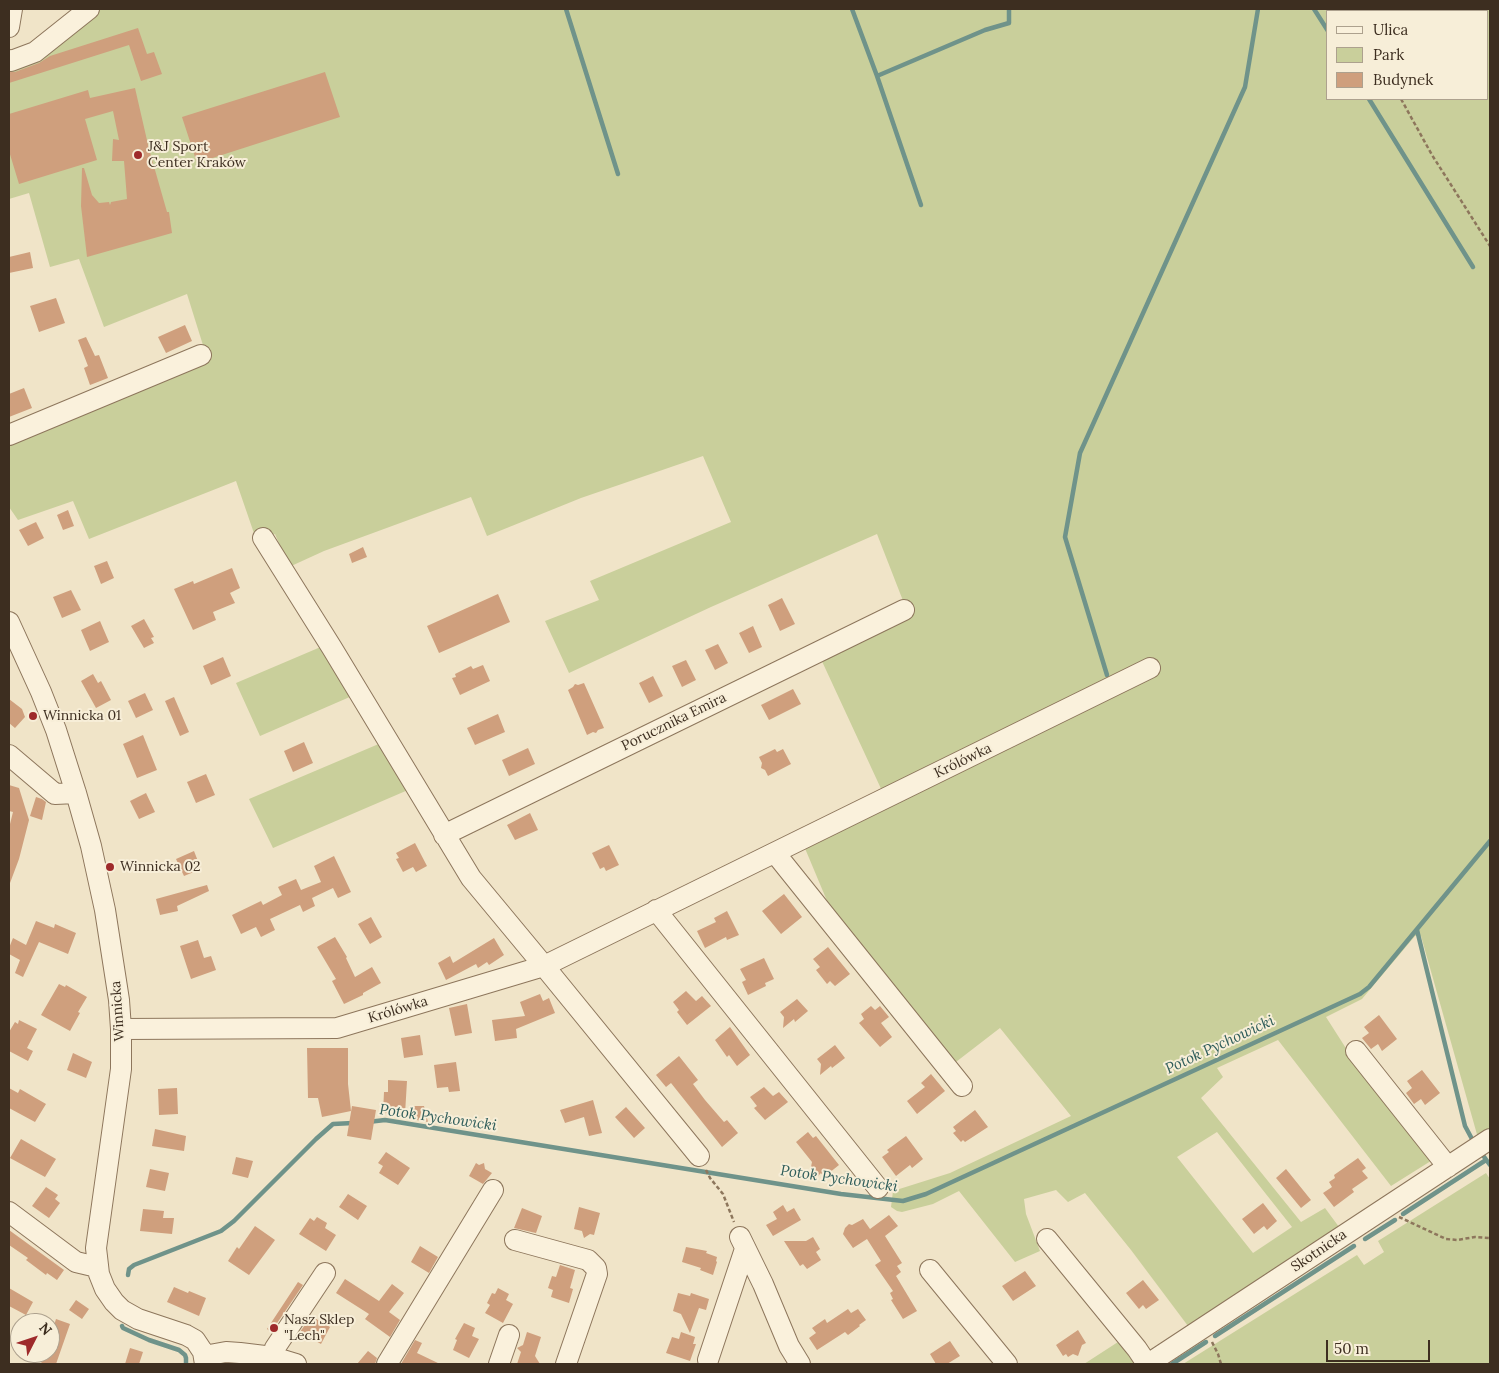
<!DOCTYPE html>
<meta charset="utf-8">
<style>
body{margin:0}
#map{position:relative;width:1499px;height:1373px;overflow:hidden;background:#f0e4c8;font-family:Lora,serif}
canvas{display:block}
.frame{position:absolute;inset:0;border:10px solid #3d2e20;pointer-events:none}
.legend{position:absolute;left:1326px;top:10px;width:162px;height:90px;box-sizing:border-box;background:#f7eed8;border:1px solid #ada18e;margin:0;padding:6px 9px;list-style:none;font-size:15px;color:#3d2e20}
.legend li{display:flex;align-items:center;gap:10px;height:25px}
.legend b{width:25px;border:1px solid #ada18e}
.north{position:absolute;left:10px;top:1313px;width:50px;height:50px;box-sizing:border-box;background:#f7eed8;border:1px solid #ada18e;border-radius:50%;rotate:49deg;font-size:14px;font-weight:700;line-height:20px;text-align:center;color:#3d2e20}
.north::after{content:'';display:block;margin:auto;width:18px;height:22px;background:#9e2a2b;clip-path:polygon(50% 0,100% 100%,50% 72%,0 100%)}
.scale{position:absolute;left:1326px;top:1340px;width:104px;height:22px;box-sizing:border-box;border:2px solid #3d2e20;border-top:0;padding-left:6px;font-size:15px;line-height:18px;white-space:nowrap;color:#3d2e20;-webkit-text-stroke:4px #f7eed8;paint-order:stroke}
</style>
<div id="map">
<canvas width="1499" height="1373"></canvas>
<div class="frame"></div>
<ul class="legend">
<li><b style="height:6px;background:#faf1dc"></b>Ulica</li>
<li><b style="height:14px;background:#c9cf9b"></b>Park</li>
<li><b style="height:14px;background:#cf9f7d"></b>Budynek</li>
</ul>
<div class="north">N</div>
<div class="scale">50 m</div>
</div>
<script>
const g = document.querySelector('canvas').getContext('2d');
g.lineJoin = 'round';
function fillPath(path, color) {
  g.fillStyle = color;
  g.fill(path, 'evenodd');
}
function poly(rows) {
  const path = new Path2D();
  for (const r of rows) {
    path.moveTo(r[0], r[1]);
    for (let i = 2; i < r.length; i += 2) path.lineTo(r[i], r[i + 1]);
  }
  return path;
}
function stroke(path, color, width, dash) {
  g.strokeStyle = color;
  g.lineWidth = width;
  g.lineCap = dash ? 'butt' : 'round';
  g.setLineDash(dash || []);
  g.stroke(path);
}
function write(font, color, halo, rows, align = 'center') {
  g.font = font + ' Lora,serif';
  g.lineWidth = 4;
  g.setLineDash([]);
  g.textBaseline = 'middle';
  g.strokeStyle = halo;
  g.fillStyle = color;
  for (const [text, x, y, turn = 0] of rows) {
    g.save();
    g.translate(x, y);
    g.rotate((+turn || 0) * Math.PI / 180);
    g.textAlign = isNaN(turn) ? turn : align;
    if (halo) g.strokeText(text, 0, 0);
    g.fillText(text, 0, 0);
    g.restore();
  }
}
fillPath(poly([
 [93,9,1490,9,1490,1130,1478,1138,1421,936,1415,936,1362,999,1326,1017,1349,1053,1434,1159,1391,1186,1278,1040,1217,1068,1223,1077,1201,1098,1301,1222,1325,1208,1342,1231,1191,1330,1131,1250,1085,1193,1068,1202,1056,1190,1024,1199,1026,1214,1040,1251,1015,1262,959,1191,933,1204,902,1212,897,1211,891,1207,893,1191,950,1173,1071,1116,1000,1028,952,1065,830,908,804,846,883,793,820,657,907,611,877,534,711,607,569,673,545,621,599,600,590,581,731,522,703,456,581,498,487,536,471,497,324,551,289,567,275,534,257,542,236,481,89,539,73,501,18,520,9,507,9,443,207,358,187,294,104,327,79,259,50,267,29,193,9,199,9,69],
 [1328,11,1488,11,1488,99,1328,99],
 [1217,1132,1292,1227,1253,1253,1177,1157],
 [323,646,352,696,260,736,236,683],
 [381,743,408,790,273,848,249,799],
 [1486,1173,1490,1179,1490,1364,1183,1364,1357,1255,1364,1265,1384,1252,1378,1241],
 [1118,1342,1135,1364,1084,1364]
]), '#c9cf9b');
stroke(poly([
 [566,9,618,174],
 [852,9,877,76,921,205],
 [1314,9,1328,31],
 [877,76,985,30,1009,23,1009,9],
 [1369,99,1473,267],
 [1107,675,1065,537,1080,453,1245,87,1258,9],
 [1417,930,1465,1126,1472,1139],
 [368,1122,385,1120,841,1194,903,1201,926,1194,1360,994,1369,987,1490,841],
 [1482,1154,1490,1165],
 [1403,1214,1486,1160],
 [1365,1239,1395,1220],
 [128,1275,129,1269,134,1265,221,1231,234,1221,316,1139,333,1124,353,1123],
 [122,1326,123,1328,149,1340,179,1350,185,1355,186,1358,186,1364],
 [1215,1336,1354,1246],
 [1172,1364,1206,1342]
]), '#6f938a', 4.5);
fillPath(poly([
 [138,28,147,54,154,52,162,74,141,81,129,45,9,83,9,72,15,72,39,63,50,56],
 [325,72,340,117,197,163,182,117],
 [135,88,149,149,167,212,169,212,172,233,87,257,81,206,82,168,84,168,92,195,99,203,109,202,110,205,111,202,127,199,124,161,112,161,113,139,119,140,113,111,85,119,97,160,19,184,9,151,9,114,88,90,90,98],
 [30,252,33,268,9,273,9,257],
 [56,298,65,323,39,332,30,306],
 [185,325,192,341,166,353,158,337],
 [86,337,95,356,99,355,108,378,90,385,84,368,88,366,78,340],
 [24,388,32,408,9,417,9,394],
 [68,510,74,526,63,530,57,515],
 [36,522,44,538,28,546,19,530],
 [363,547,367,557,352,563,349,554],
 [107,561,114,578,101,584,94,566],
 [232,568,240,588,230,593,235,603,213,612,216,620,193,630,174,589,193,581,194,584],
 [71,590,81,610,62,618,53,597],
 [498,594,510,622,439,653,427,626],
 [782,598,795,624,780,631,768,605],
 [144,619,154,637,151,638,154,643,144,648,131,626],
 [100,621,109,642,90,651,81,630],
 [753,626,762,647,749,653,739,633],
 [718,644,728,663,715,670,705,650],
 [223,657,231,676,211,685,203,666],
 [686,660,696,680,682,687,672,666],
 [483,665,490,681,460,695,452,678,456,677,455,674,471,666,473,669],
 [93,674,98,683,101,681,111,700,96,708,81,681],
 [653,676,663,696,649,703,639,683],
 [584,683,604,728,598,730,596,733,593,732,587,735,568,690,573,687,575,684,578,685],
 [793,689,801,704,769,720,761,705],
 [145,693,153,710,136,718,128,701],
 [174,697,189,732,180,736,165,701],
 [9,699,22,709,25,717,15,728,9,723],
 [498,714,505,732,475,745,467,728],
 [143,735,157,770,137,778,123,744],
 [304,742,313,763,293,772,284,751],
 [528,748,535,764,509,776,502,760],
 [775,749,777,752,783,749,791,764,768,776,765,770,761,768,762,763,759,757],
 [206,774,215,795,196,803,187,782],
 [9,785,19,788,29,820,19,859,10,883,9,828,13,812,9,811],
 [146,793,155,812,139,819,130,801],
 [36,797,42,799,46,802,42,820,30,816],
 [530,813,538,830,515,840,507,825],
 [415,843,427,866,416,872,413,867,403,872,396,859,399,858,396,853],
 [609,845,619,865,606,871,604,867,600,869,592,853],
 [194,851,201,869,184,876,176,859],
 [334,856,351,892,338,898,333,888,312,898,315,906,303,912,300,905,270,919,275,930,261,937,256,927,241,934,232,915,261,901,263,905,282,895,278,887,296,879,301,890,321,882,314,866],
 [207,885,209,891,177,906,178,911,160,915,156,899],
 [784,894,802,917,781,934,762,911],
 [727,911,739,935,727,940,726,937,705,948,697,931,716,922,714,918],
 [371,917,382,937,370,944,358,924],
 [36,921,54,928,55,924,76,933,68,954,39,942,23,977,15,973,20,960,9,954,9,948,13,938,26,945],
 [335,937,347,957,346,958,355,977,372,967,381,983,363,993,363,995,344,1004,332,981,336,979,317,947],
 [494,938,504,955,489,965,487,962,478,968,476,964,446,980,438,963,450,956,453,963],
 [198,940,204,958,211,956,216,970,191,979,180,946],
 [828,947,850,974,835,986,830,981,827,984,816,970,820,967,813,959],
 [764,958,774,979,765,983,766,986,748,995,742,982,746,980,740,969],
 [59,984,65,987,66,985,87,997,78,1012,80,1013,70,1031,41,1015],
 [686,991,696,1001,702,996,711,1006,687,1025,677,1012,679,1010,673,1002],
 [540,994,543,1001,549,998,555,1013,516,1029,517,1038,495,1041,492,1020,525,1016,520,1002],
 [797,999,808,1011,795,1022,794,1019,783,1028,784,1017,780,1012],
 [467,1004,472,1033,455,1036,449,1008],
 [871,1006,875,1010,880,1006,889,1017,881,1023,892,1037,880,1047,859,1023,864,1019,861,1014],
 [1379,1015,1397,1039,1382,1051,1378,1044,1371,1049,1362,1038,1369,1033,1364,1027],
 [19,1020,37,1029,27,1048,33,1051,28,1061,9,1051,9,1032,15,1022,18,1024],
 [730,1027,750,1055,737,1066,729,1055,727,1057,715,1040],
 [420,1035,423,1055,404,1058,401,1038],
 [835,1045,845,1058,832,1068,831,1066,820,1075,821,1064,817,1059],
 [307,1048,348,1048,348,1084,351,1111,322,1117,318,1098,308,1098],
 [73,1053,92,1062,86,1078,67,1070],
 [679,1056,698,1080,693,1084,705,1100,724,1122,727,1120,738,1133,722,1147,671,1083,666,1087,656,1075],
 [456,1062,460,1091,449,1092,448,1087,437,1088,434,1065],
 [1422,1070,1440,1093,1425,1105,1421,1099,1414,1104,1406,1093,1412,1088,1407,1081],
 [931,1074,945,1091,917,1114,907,1101,925,1087,921,1083],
 [388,1080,407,1081,405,1114,383,1113,384,1092,388,1092],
 [764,1087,773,1096,779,1092,788,1102,765,1120,754,1108,757,1106,750,1097],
 [9,1088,18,1093,20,1089,46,1104,35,1122,9,1108],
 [177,1088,178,1114,159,1115,158,1089],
 [593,1100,602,1133,589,1136,584,1117,565,1123,560,1110],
 [352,1106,376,1110,371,1140,347,1136],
 [412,1106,424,1106,428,1122,411,1119],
 [626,1107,645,1128,634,1138,615,1117],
 [975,1110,988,1127,965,1142,963,1140,961,1142,953,1133,956,1131,953,1127],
 [155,1129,186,1136,184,1151,152,1146],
 [808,1132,813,1138,816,1136,839,1165,824,1177,821,1173,818,1176,811,1167,812,1162,796,1142],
 [906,1136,923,1159,912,1168,910,1165,896,1176,882,1157,889,1152,887,1150],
 [21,1139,56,1159,45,1177,10,1158],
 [386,1152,410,1168,398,1185,379,1173,383,1166,378,1163],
 [236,1157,253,1161,248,1178,232,1174],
 [1358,1158,1366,1168,1362,1171,1368,1178,1352,1189,1354,1192,1334,1207,1323,1193,1332,1187,1329,1182,1335,1178,1334,1175],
 [476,1163,479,1165,484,1163,485,1169,492,1173,483,1184,469,1176],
 [150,1169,169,1173,165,1191,146,1187],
 [1286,1169,1311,1200,1301,1208,1276,1178],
 [46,1187,58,1195,55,1199,60,1203,49,1218,32,1206],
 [348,1194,367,1206,358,1220,339,1207],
 [1263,1203,1277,1221,1267,1230,1264,1226,1254,1234,1242,1219],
 [783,1205,787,1212,794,1208,801,1220,773,1236,766,1225,777,1219,773,1212],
 [579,1207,600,1213,594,1235,590,1234,584,1238,582,1231,574,1229],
 [522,1208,542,1216,536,1233,514,1228],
 [143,1209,164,1211,163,1218,174,1218,172,1234,140,1231],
 [889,1215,898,1226,885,1236,902,1263,897,1266,901,1272,896,1276,917,1311,903,1319,891,1300,893,1299,890,1293,893,1291,875,1265,881,1261,867,1239,853,1248,843,1234,845,1228,849,1224,852,1225,863,1219,870,1229],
 [317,1217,327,1223,325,1228,336,1235,326,1251,299,1234,310,1218,314,1221],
 [255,1226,275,1240,249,1275,228,1261,237,1247,239,1249],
 [9,1230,64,1270,57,1280,47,1273,46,1275,26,1260,28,1258,9,1245],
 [813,1237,820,1249,816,1252,821,1260,807,1269,803,1264,800,1266,784,1241,806,1241],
 [420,1246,438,1257,429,1273,411,1262],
 [686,1247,707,1251,706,1253,717,1257,716,1261,717,1262,713,1275,700,1270,701,1268,682,1262],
 [560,1265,575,1270,570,1288,573,1289,569,1303,551,1297,553,1290,548,1288,552,1276,556,1277],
 [1025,1271,1036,1286,1013,1301,1002,1286],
 [345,1279,379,1301,392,1284,404,1293,389,1312,400,1320,390,1337,365,1319,369,1314,336,1293],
 [1143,1280,1159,1300,1146,1309,1143,1305,1139,1309,1126,1293],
 [298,1282,303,1285,271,1332,267,1329],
 [174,1287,188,1293,189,1291,206,1298,199,1316,167,1302],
 [9,1288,33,1302,26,1315,9,1306],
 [498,1288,509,1294,506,1300,513,1304,503,1323,485,1313,490,1305,487,1303,492,1293,495,1294],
 [678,1293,690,1296,691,1293,709,1299,706,1310,699,1308,690,1333,681,1314,673,1311],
 [76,1300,89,1309,82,1319,69,1310],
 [848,1309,851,1313,858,1309,866,1320,859,1325,860,1326,848,1335,845,1332,817,1350,809,1338,816,1333,812,1328,825,1319,827,1323],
 [311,1316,330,1327,321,1344,300,1332],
 [56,1319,70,1324,56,1364,41,1364,44,1353,50,1353,50,1338],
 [464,1323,475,1328,472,1336,479,1339,469,1358,453,1350,457,1340,455,1339],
 [1078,1330,1086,1343,1082,1345,1078,1356,1073,1354,1068,1357,1066,1354,1063,1356,1056,1345],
 [527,1332,541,1337,535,1356,540,1364,517,1364,521,1352,517,1348,523,1345],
 [681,1332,695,1337,693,1344,696,1344,690,1361,666,1353,672,1337,679,1339],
 [415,1340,422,1343,417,1353,440,1364,401,1364],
 [950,1341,960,1356,947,1364,936,1364,930,1354],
 [130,1348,143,1352,139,1364,125,1364],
 [368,1351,377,1358,375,1364,357,1364]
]), '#cf9f7d');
const minor = poly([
 [9,27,12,9],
 [9,60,11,61,35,52,89,9],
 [9,435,201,355],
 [263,538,332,648,471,878,544,966,699,1156],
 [9,622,41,692,56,730,76,793,91,846,105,910,119,1000,121,1029,121,1069,96,1248,99,1274,105,1289,114,1302,122,1310,138,1319,186,1335,195,1340,203,1352,205,1364],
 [9,755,55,794,76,793],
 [444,835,904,610],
 [775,853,962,1086],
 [656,910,878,1188],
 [121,1029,337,1028,544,966,1150,668],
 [1356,1051,1448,1167],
 [9,1212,76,1262,97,1267],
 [740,1237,763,1284,789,1346,800,1364],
 [1047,1239,1137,1349,1147,1364],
 [515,1240,588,1260,596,1268,597,1274,566,1364],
 [930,1270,1007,1364],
 [204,1356,226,1352,240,1353,273,1357,296,1364],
 [273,1357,275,1348,325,1273],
 [708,1360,745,1249],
 [387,1364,493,1190],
 [499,1364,509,1335],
 [1148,1364,1490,1139]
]);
stroke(minor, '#8d765c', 22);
stroke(poly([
 [1327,9,1329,11],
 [1401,99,1432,155,1490,246],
 [706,1170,710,1178,723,1194,734,1222],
 [1399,1217,1446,1239,1457,1240,1475,1237,1490,1238],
 [1212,1342,1218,1354,1221,1364]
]), '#8d765c', 2.5, [4, 2.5]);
stroke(minor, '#faf1dc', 20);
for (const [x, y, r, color] of [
 [138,155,5,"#9e2a2b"],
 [33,716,5,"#9e2a2b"],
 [110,867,5,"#9e2a2b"],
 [274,1328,5,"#9e2a2b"]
]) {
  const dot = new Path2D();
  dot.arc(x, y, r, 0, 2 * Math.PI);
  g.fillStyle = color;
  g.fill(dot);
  stroke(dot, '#f7eed8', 2);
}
write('14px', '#3d2e20', '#f7eed8', [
 ["J&J Sport",148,147],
 ["Center Kraków",148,163],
 ["Winnicka 01",43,716],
 ["Winnicka 02",120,867],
 ["Nasz Sklep",284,1320],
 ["\"Lech\"",284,1336]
], 'left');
write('14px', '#3d2e20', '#f7eed8', [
 ["Porucznika Emira",674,722,-26],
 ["Królówka",963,761,-26],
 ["Królówka",398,1010,-17],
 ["Winnicka",118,1011,-94],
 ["Skotnicka",1319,1251,-34]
]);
write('italic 15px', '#2f5d5a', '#f7eed8', [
 ["Potok Pychowicki",1220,1045,-25],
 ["Potok Pychowicki",438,1118,8],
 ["Potok Pychowicki",839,1179,8]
]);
</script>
